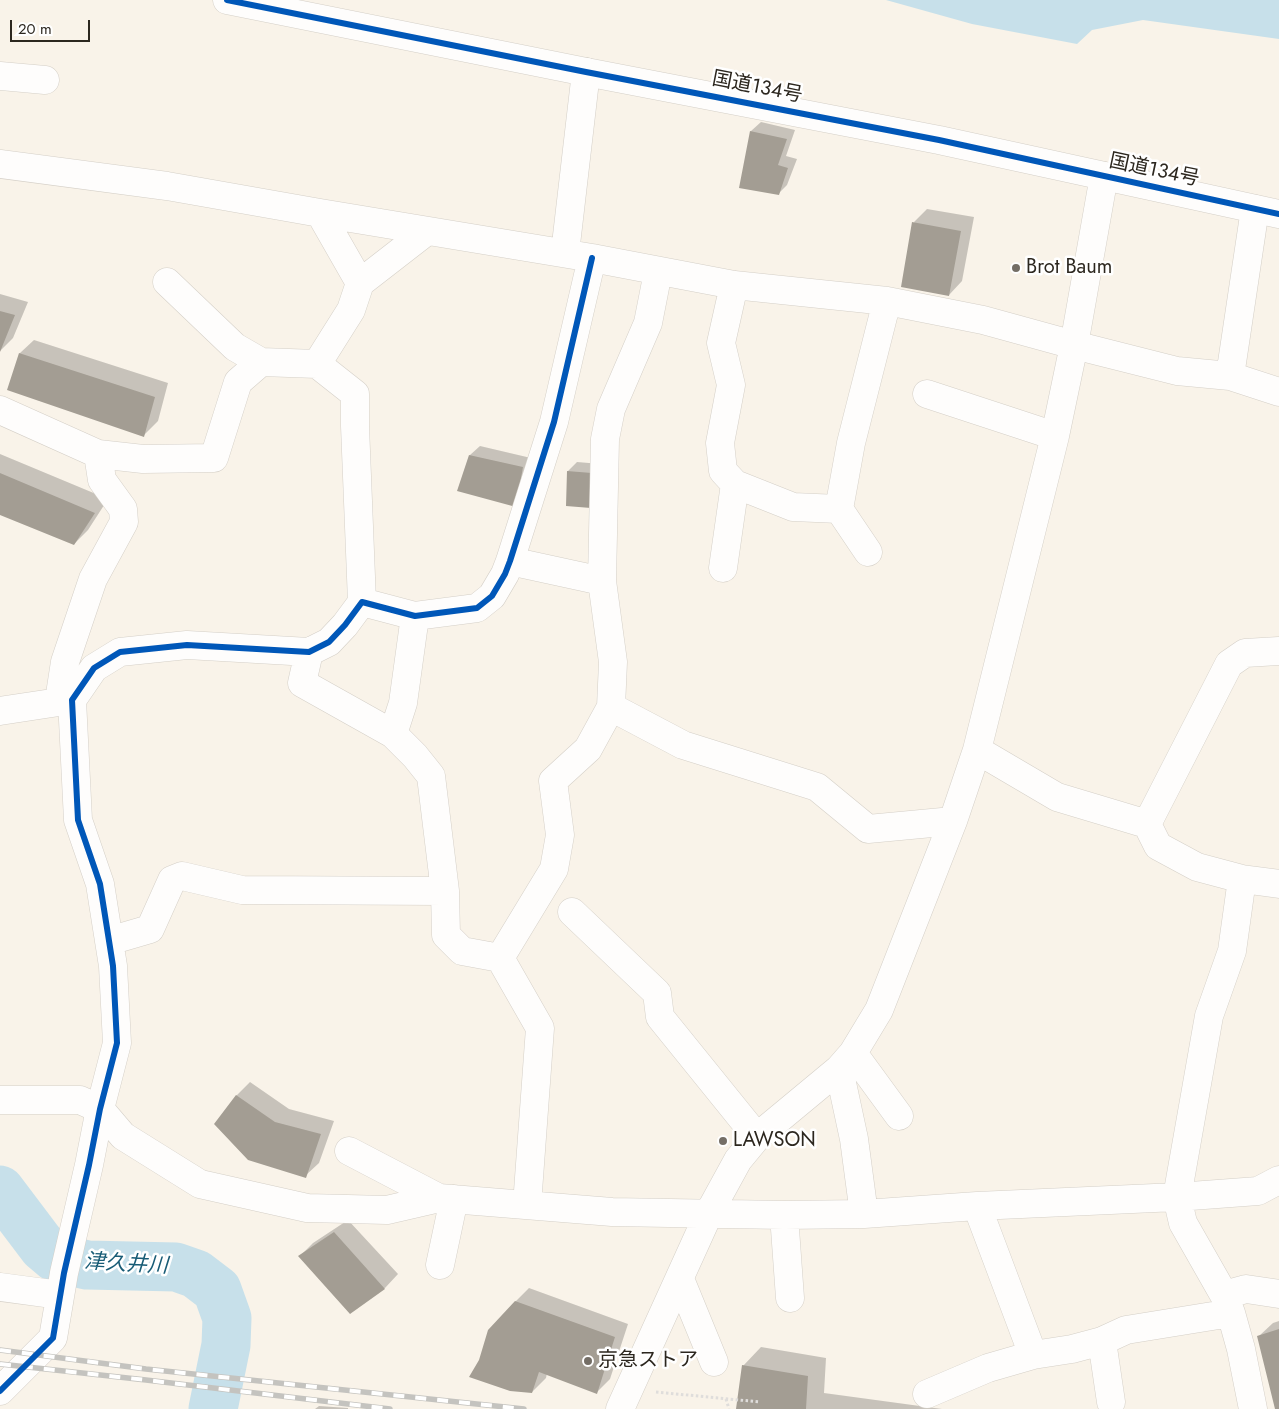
<!DOCTYPE html>
<meta charset="utf-8">
<style>
body{margin:0}
#map{position:relative;width:1279px;height:1409px;overflow:hidden;background:#f9f3e9;font-family:Jost,sans-serif}
canvas{display:block}
.scale{position:absolute;left:10px;top:20px;width:80px;height:22px;box-sizing:border-box;border:2px solid #2c271f;border-top:0;padding-left:6px;font-size:15px;line-height:18px;white-space:nowrap;color:#2c271f;-webkit-text-stroke:4px #fff;paint-order:stroke}
</style>
<div id="map">
<canvas width="1279" height="1409"></canvas>
<div class="scale">20 m</div>
</div>
<script>
const g = document.querySelector('canvas').getContext('2d');
g.lineJoin = 'round';
function fillPath(path, color) {
  g.fillStyle = color;
  g.fill(path, 'evenodd');
}
function poly(rows) {
  const path = new Path2D();
  for (const r of rows) {
    path.moveTo(r[0], r[1]);
    for (let i = 2; i < r.length; i += 2) path.lineTo(r[i], r[i + 1]);
  }
  return path;
}
function stroke(path, color, width, dash) {
  g.strokeStyle = color;
  g.lineWidth = width;
  g.lineCap = dash ? 'butt' : 'round';
  g.setLineDash(dash || []);
  g.stroke(path);
}
function write(font, color, halo, rows, align = 'center') {
  g.font = font + ' Jost,"Noto Sans JP",sans-serif';
  g.lineWidth = 5;
  g.setLineDash([]);
  g.textBaseline = 'middle';
  g.strokeStyle = halo;
  g.fillStyle = color;
  for (const [text, x, y, turn = 0] of rows) {
    g.save();
    g.translate(x, y);
    g.rotate((+turn || 0) * Math.PI / 180);
    g.textAlign = isNaN(turn) ? turn : align;
    if (halo) g.strokeText(text, 0, 0);
    g.fillText(text, 0, 0);
    g.restore();
  }
}
fillPath(poly([
 [886,0,1279,0,1279,39,1143,20,1092,30,1077,44,972,24]
]), '#c7e0ea');
fillPath(poly([
 [761,122,795,130,786,156,797,159,787,185,778,194,740,187,751,131],
 [927,209,974,217,962,281,949,295,914,222],
 [0,294,28,302,13,338,0,351],
 [34,340,168,383,158,421,144,435,8,389,20,353],
 [480,446,531,458,525,496,459,490,470,455],
 [0,454,108,499,88,530,74,544,0,513],
 [577,462,601,464,568,505,568,471],
 [250,1082,289,1109,334,1121,319,1163,305,1176,236,1096],
 [348,1220,398,1274,385,1288,350,1313,300,1256,313,1243],
 [529,1288,628,1324,610,1379,596,1393,547,1373,546,1378,532,1392,515,1302],
 [1279,1321,1279,1409,1277,1409,1259,1336,1273,1323],
 [761,1347,826,1358,824,1393,942,1409,737,1409,743,1366],
 [319,1406,348,1408,348,1409,315,1409]
]), '#0003');
stroke(poly([
 [0,1190,43,1247,56,1258,87,1265,176,1267,196,1274,217,1290,227,1318,226,1345,213,1409]
]), '#c7e0ea', 49);
fillPath(poly([
 [750,131,787,139,778,165,788,168,779,195,739,188],
 [912,222,961,231,949,296,901,287],
 [0,311,15,315,0,352],
 [19,353,155,397,144,437,7,390],
 [469,455,523,467,516,507,457,491],
 [567,471,592,473,591,508,566,506],
 [0,473,95,513,74,545,0,515],
 [236,1095,275,1122,321,1134,306,1178,248,1160,214,1124],
 [334,1232,385,1289,350,1314,298,1256],
 [515,1301,615,1337,597,1394,539,1372,532,1393,510,1391,469,1377,479,1360,488,1330],
 [1279,1329,1279,1409,1275,1409,1257,1336],
 [742,1365,808,1376,806,1409,736,1409]
]), '#a39d93');
const minor = poly([
 [0,76,45,80],
 [0,164,167,186,320,213,592,258,734,285,887,301,983,320,1074,345,1177,371,1230,376,1279,392],
 [565,253,586,72],
 [658,272,648,323,611,409,605,439,602,581,613,662,611,707,683,745,817,787,868,829,953,821],
 [167,282,235,347,261,362],
 [360,283,427,231],
 [734,285,721,343,731,385,720,443,723,471,735,484,793,507,839,509,851,443,887,301],
 [317,364,351,310,360,283,320,213],
 [1230,376,1255,209],
 [927,394,1055,436],
 [0,410,98,454,143,459,214,458,238,382,261,362,317,364,355,394,355,426,362,602],
 [839,509,868,552],
 [510,561,602,581],
 [723,568,735,484],
 [415,616,403,703,393,734,415,756,431,776,445,891],
 [309,652,302,683,393,734],
 [59,701,65,662,93,579,124,522,123,509,102,480,98,454],
 [0,711,72,700],
 [977,750,1057,797,1147,824,1158,846,1197,867,1242,879,1279,884],
 [1147,824,1229,664,1245,653,1279,651],
 [1242,879,1232,951,1209,1016,1177,1197,1183,1223,1224,1295,1231,1313,1241,1349,1253,1409],
 [572,912,657,993,660,1017,757,1137],
 [109,941,150,929,172,880,182,876,242,890,445,891,446,935,462,951,500,958,540,1028,527,1205],
 [500,958,554,869,560,835,553,781,588,749,611,707],
 [853,1053,899,1116],
 [839,1069,854,1139,864,1214],
 [0,1100,80,1100,100,1109,123,1136,200,1184,307,1208,387,1210,439,1198,612,1212,784,1215,864,1214,977,1206,1177,1197,1258,1191,1279,1180],
 [349,1151,439,1198],
 [977,1206,1033,1355],
 [784,1215,790,1298],
 [440,1265,454,1199],
 [680,1279,714,1362],
 [0,1287,60,1295],
 [1224,1295,1246,1289,1279,1294],
 [1102,1341,1111,1402],
 [0,1391,53,1338,64,1273,89,1165,100,1109,117,1043,113,966,100,884,78,820,72,700,94,668,120,652,187,645,309,652,329,642,345,625,362,602,415,616,477,608,492,596,505,574,510,561,554,422,592,258],
 [927,1394,988,1368,1033,1355,1072,1349,1102,1341,1126,1330,1231,1313],
 [620,1409,709,1213,738,1160,757,1137,839,1069,853,1053,879,1010,953,821,977,750,1055,436,1074,345,1104,176]
]);
const highway = poly([
 [227,0,586,72,939,140,1279,214]
]);
stroke(minor, '#d4cfc7', 29);
stroke(highway, '#d4cfc7', 29);
stroke(poly([
 [656,1392,760,1402],
 [726,1399,729,1409]
]), '#dfdddb', 3, [2.5, 2.5]);
stroke(minor, '#fefdfc', 28);
stroke(highway, '#fefdfc', 28);
const rail = poly([
 [0,1350,146,1369,524,1409],
 [0,1364,146,1380,390,1409]
]);
stroke(rail, '#c4c3bf', 5.5);
stroke(rail, '#fff', 4, [11]);
stroke(poly([
 [227,0,586,72,939,140,1279,214],
 [0,1391,53,1338,64,1273,89,1165,100,1109,117,1043,113,966,100,884,78,820,72,700,94,668,120,652,187,645,309,652,329,642,345,625,362,602,415,616,477,608,492,596,505,574,510,561,554,422,592,258]
]), '#0057b8', 6);
for (const [x, y, r, color] of [
 [1016,268,5,"#746e66"],
 [723,1141,5,"#746e66"],
 [588,1361,5,"#746e66"]
]) {
  const dot = new Path2D();
  dot.arc(x, y, r, 0, 2 * Math.PI);
  g.fillStyle = color;
  g.fill(dot);
  stroke(dot, '#fff', 2);
}
write('20px', '#2c271f', '#fff', [
 ["国道134号",757,88,11],
 ["国道134号",1154,171,12]
]);
write('20px', '#2c271f', '#fff', [
 ["Brot Baum",1026,268],
 ["LAWSON",733,1141],
 ["京急ストア",598,1361]
], 'left');
write('italic 21px', '#185c76', '#fff', [
 ["津久井川",126,1265,3]
]);
</script>
